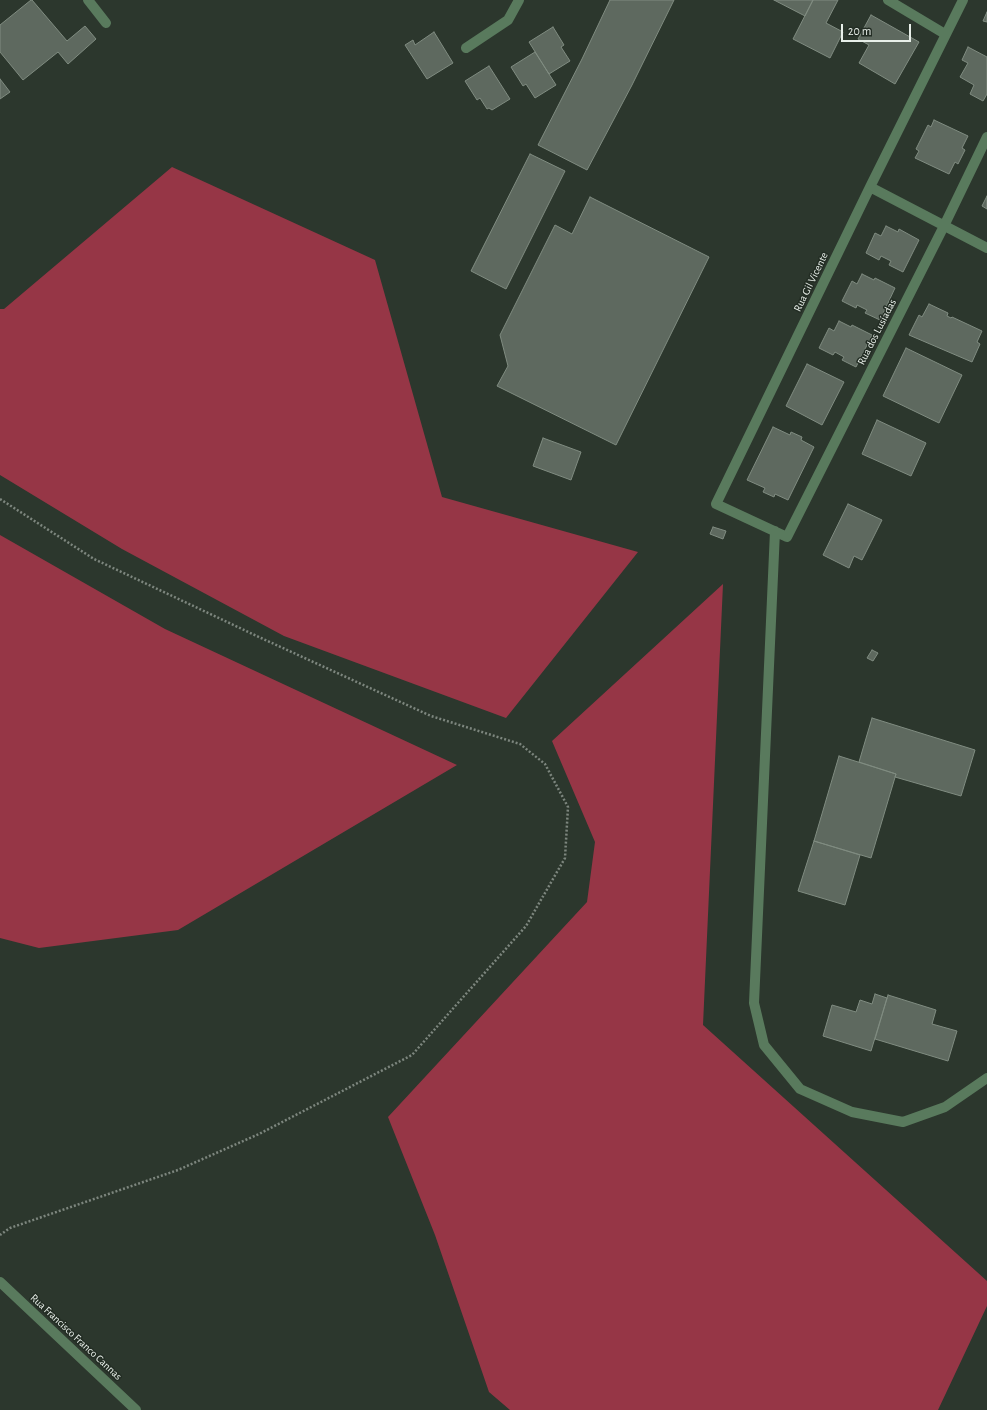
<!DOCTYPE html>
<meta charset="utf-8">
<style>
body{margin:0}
#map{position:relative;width:987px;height:1410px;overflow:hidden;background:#2c372d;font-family:"Alegreya Sans",sans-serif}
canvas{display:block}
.scale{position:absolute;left:841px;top:24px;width:70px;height:18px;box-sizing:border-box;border:2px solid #e8efe9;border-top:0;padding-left:5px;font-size:12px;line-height:14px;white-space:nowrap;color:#e8efe9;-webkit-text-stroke:3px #232d24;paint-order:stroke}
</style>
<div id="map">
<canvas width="987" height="1410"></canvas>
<div class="scale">20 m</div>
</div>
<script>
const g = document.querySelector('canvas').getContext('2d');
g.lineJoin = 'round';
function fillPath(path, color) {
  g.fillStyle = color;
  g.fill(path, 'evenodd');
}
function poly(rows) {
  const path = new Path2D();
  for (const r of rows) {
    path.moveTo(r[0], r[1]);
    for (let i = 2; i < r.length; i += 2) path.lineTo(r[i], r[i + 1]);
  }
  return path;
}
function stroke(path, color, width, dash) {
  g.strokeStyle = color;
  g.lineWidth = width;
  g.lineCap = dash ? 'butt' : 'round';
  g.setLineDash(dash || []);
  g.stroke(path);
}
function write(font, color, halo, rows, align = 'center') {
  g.font = font + ' "Alegreya Sans",sans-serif';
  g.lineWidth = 3;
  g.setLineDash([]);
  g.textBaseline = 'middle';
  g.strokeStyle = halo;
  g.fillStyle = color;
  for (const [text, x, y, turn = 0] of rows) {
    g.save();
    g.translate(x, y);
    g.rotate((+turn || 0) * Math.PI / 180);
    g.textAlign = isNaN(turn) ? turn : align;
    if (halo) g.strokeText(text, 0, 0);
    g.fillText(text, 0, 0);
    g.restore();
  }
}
fillPath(poly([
 [172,167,375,260,442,497,638,552,506,718,284,636,122,549,0,475,0,309,4,309],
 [0,535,165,629,457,765,178,930,39,948,0,938],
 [723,584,703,1025,987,1281,987,1306,938,1410,510,1410,489,1392,435,1235,388,1117,587,902,595,842,552,741]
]), '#963646');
const building = poly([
 [31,0,32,0,67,41,85,26,96,39,68,64,58,52,23,80,0,52,0,25,31,0],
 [610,0,674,0,632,85,587,170,538,145,582,59,610,0],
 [774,0,813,0,805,16,774,0],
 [813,0,838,0,826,23,843,32,830,58,793,39,813,0],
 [987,12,987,22,983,21,987,12],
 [871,15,919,42,895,84,859,63,869,45,858,39,871,15],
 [553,27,564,45,561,47,570,61,549,74,529,42,553,27],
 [434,32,453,63,427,79,405,45,413,40,415,45,434,32],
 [968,47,987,57,987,94,983,101,970,94,974,85,960,77,968,63,962,60,968,47],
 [535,52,556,85,535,98,526,84,523,86,511,67,535,52],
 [489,66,510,99,492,110,489,108,487,109,480,98,477,100,465,81,489,66],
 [0,79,10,92,0,99,0,79],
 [934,120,968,136,962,148,965,150,958,164,955,162,949,174,915,158,919,151,916,149,928,125,931,127,934,120],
 [530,154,565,171,506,289,471,271,530,154],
 [987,196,987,209,982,206,987,196],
 [590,197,709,257,616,445,497,386,508,366,500,335,555,225,572,234,590,197],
 [886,226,898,232,899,229,919,240,903,272,889,265,891,261,881,256,879,260,866,253,875,233,881,236,886,226],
 [862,274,874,280,875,278,895,288,880,320,865,313,867,310,857,305,856,308,842,301,852,281,857,284,862,274],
 [929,304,948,313,947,316,951,318,952,317,982,331,977,342,980,344,972,362,909,335,919,315,922,317,929,304],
 [839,321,851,327,852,325,872,335,856,367,842,360,844,357,835,352,833,355,819,348,829,328,834,331,839,321],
 [906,348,962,375,939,423,883,396,906,348],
 [807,364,844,382,822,425,786,406,807,364],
 [877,420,926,443,911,476,862,454,877,420],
 [773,427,790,435,791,432,802,437,801,440,814,447,788,500,775,494,774,497,763,492,765,488,747,480,773,427],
 [543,438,581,452,571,480,533,466,543,438],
 [848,504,882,520,862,560,854,556,849,568,823,555,848,504],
 [713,527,726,531,723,539,710,534,713,527],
 [872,650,878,653,873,661,867,658,872,650],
 [872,718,975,750,961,796,895,777,896,774,859,762,872,718],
 [839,756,896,774,871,858,814,841,839,756],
 [814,841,860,855,845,905,798,891,814,841],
 [875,994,887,998,871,1051,823,1036,832,1005,856,1012,860,1000,872,1004,875,994],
 [888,995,936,1010,932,1024,957,1031,948,1061,875,1039,888,995]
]);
fillPath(building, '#5e695f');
stroke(building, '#808c81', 1);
stroke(poly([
 [0,499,94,559,261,638,431,716,520,744,545,764,568,807,565,858,526,926,412,1055,259,1134,178,1170,10,1228,0,1235]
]), '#7d867e', 2.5, [2, 2]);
stroke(poly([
 [88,0,106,23],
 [888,0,945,34],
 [963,0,870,187,716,504,787,537,944,226,987,137],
 [466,48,508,20,519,0],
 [870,187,987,248],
 [775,531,754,1003,764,1045,800,1089,852,1112,903,1122,945,1107,987,1078],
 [0,1282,136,1410]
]), '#597a5d', 10);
write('11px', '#e8efe9', '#232d24', [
 ["Rua Gil Vicente",811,282,-64],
 ["Rua dos Lusíadas",877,332,-63],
 ["Rua Francisco Franco Cannas",76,1337,43]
]);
</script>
